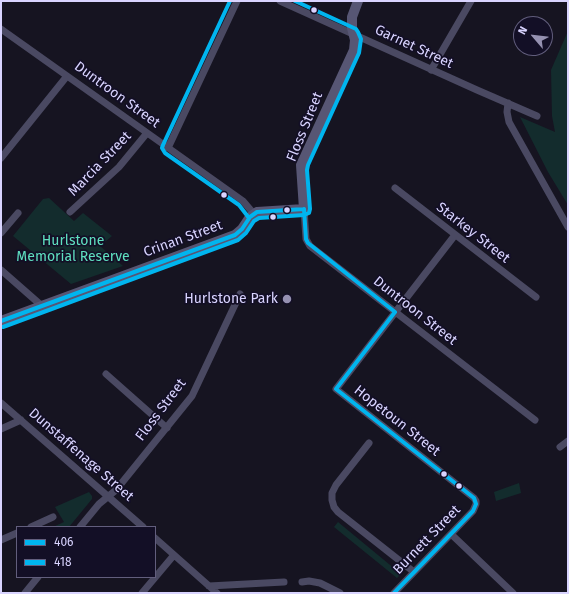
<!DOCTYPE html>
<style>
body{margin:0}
#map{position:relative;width:569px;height:594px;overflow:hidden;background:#161421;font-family:"Fira Sans",sans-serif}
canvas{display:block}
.frame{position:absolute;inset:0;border:2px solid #d9d4ff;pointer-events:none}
.legend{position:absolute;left:16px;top:526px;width:140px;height:52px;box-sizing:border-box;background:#130f26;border:1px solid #625e7d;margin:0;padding:5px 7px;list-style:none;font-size:12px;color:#d9d4ff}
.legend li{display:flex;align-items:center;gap:8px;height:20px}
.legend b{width:20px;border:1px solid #625e7d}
.north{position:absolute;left:513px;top:16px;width:40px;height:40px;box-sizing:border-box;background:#130f26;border:1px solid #625e7d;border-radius:50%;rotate:298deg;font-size:11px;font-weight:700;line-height:16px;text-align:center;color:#d9d4ff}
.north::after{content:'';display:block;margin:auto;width:14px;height:18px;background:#9591b1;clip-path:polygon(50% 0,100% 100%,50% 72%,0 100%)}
</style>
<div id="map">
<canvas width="569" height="594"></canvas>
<div class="frame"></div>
<ul class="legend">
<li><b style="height:5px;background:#00b5ef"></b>406</li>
<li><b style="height:5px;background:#00b5ef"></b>418</li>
</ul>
<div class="north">N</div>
</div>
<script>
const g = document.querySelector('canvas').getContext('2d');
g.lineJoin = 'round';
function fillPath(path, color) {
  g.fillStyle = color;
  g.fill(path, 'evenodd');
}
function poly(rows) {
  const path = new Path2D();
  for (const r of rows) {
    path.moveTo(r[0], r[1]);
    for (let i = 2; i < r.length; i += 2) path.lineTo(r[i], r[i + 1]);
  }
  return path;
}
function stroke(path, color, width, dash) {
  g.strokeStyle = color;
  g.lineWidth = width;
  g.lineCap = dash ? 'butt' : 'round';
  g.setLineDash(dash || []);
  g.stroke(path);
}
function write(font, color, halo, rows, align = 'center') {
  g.font = font + ' "Fira Sans",sans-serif';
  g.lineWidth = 3.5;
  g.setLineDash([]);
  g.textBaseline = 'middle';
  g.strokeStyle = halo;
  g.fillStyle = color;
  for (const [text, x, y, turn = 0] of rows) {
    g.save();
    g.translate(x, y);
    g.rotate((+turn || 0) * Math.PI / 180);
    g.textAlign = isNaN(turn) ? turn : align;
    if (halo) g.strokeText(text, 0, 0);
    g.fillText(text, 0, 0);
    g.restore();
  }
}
fillPath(poly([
 [568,31,568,205,548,172,520,117,555,132,552,116,551,70],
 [49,198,74,221,83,213,112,236,100,246,123,266,71,284,13,236,43,199],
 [519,483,521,493,496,501,494,492],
 [89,492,92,496,92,499,69,527,53,527,64,522,55,507],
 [338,522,401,574,397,578,334,527]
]), '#132c2d');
stroke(poly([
 [280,1,477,90,537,116],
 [1,29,243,201,254,214],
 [431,70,471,1],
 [508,103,507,112,509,122,568,227],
 [168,148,237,1],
 [1,158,67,76],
 [395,188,536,297],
 [304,209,306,239,310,246,535,420],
 [70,212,119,167,147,133],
 [1,233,18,213],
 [1,270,42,306],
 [106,374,167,428],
 [1,403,143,527],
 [1,429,21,420],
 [369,443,336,485,332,493,332,500,334,507,338,512,414,572],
 [560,447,568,441],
 [31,527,53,517],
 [80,527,99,504,116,490,192,396,240,294],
 [451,534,513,593],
 [155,538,217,593],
 [1,540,17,533],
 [302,582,309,581,320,583,340,593],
 [209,586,284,582],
 [25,593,38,577],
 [142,593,174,555],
 [394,593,473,511,476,504,476,501,474,498,336,389,455,235]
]), '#4a4962', 7);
stroke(poly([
 [1,321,235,235,242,229,250,217,257,212,304,209,301,165,354,50,355,40,352,28,352,17,358,1]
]), '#575674', 10);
stroke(poly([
 [304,209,306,239,308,243,395,312],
 [1,321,235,235,242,229,250,217,257,212,304,209],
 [336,389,474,498,476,504],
 [336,389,395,312],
 [394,593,473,511,476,504]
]), '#00b5ef', 4);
stroke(poly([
 [230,1,163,145,162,148,165,153,239,205,249,218],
 [3,327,238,240,246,233,254,221,259,218,304,215,309,213,310,209,307,170,308,165,359,53,361,39,358,32,356,29,295,1]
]), '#00b5ef', 4);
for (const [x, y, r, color] of [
 [314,10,3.5,"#d9d4ff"],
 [224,195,3.5,"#d9d4ff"],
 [287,210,3.5,"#d9d4ff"],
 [273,217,3.5,"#d9d4ff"],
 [287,299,5,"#9591b1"],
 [444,474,3.5,"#d9d4ff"],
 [459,486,3.5,"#d9d4ff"]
]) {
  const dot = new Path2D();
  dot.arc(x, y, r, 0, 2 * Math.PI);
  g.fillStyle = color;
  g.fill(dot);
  stroke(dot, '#130f26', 1.5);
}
write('14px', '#d9d4ff', '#130f26', [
 ["Garnet Street",414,47,25],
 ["Duntroon Street",117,95,36],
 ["Floss Street",305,127,-68],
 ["Marcia Street",100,164,-46],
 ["Starkey Street",473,233,38],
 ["Crinan Street",183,239,-20],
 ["Duntroon Street",415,311,38],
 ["Floss Street",161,410,-53],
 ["Hopetoun Street",397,421,38],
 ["Dunstaffenage Street",81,455,41],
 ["Burnett Street",427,540,-46]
]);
write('14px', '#5fe0c0', '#130f26', [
 ["Hurlstone",73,241],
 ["Memorial Reserve",73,257]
]);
write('14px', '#d9d4ff', '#130f26', [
 ["Hurlstone Park",278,299]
], 'right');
</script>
